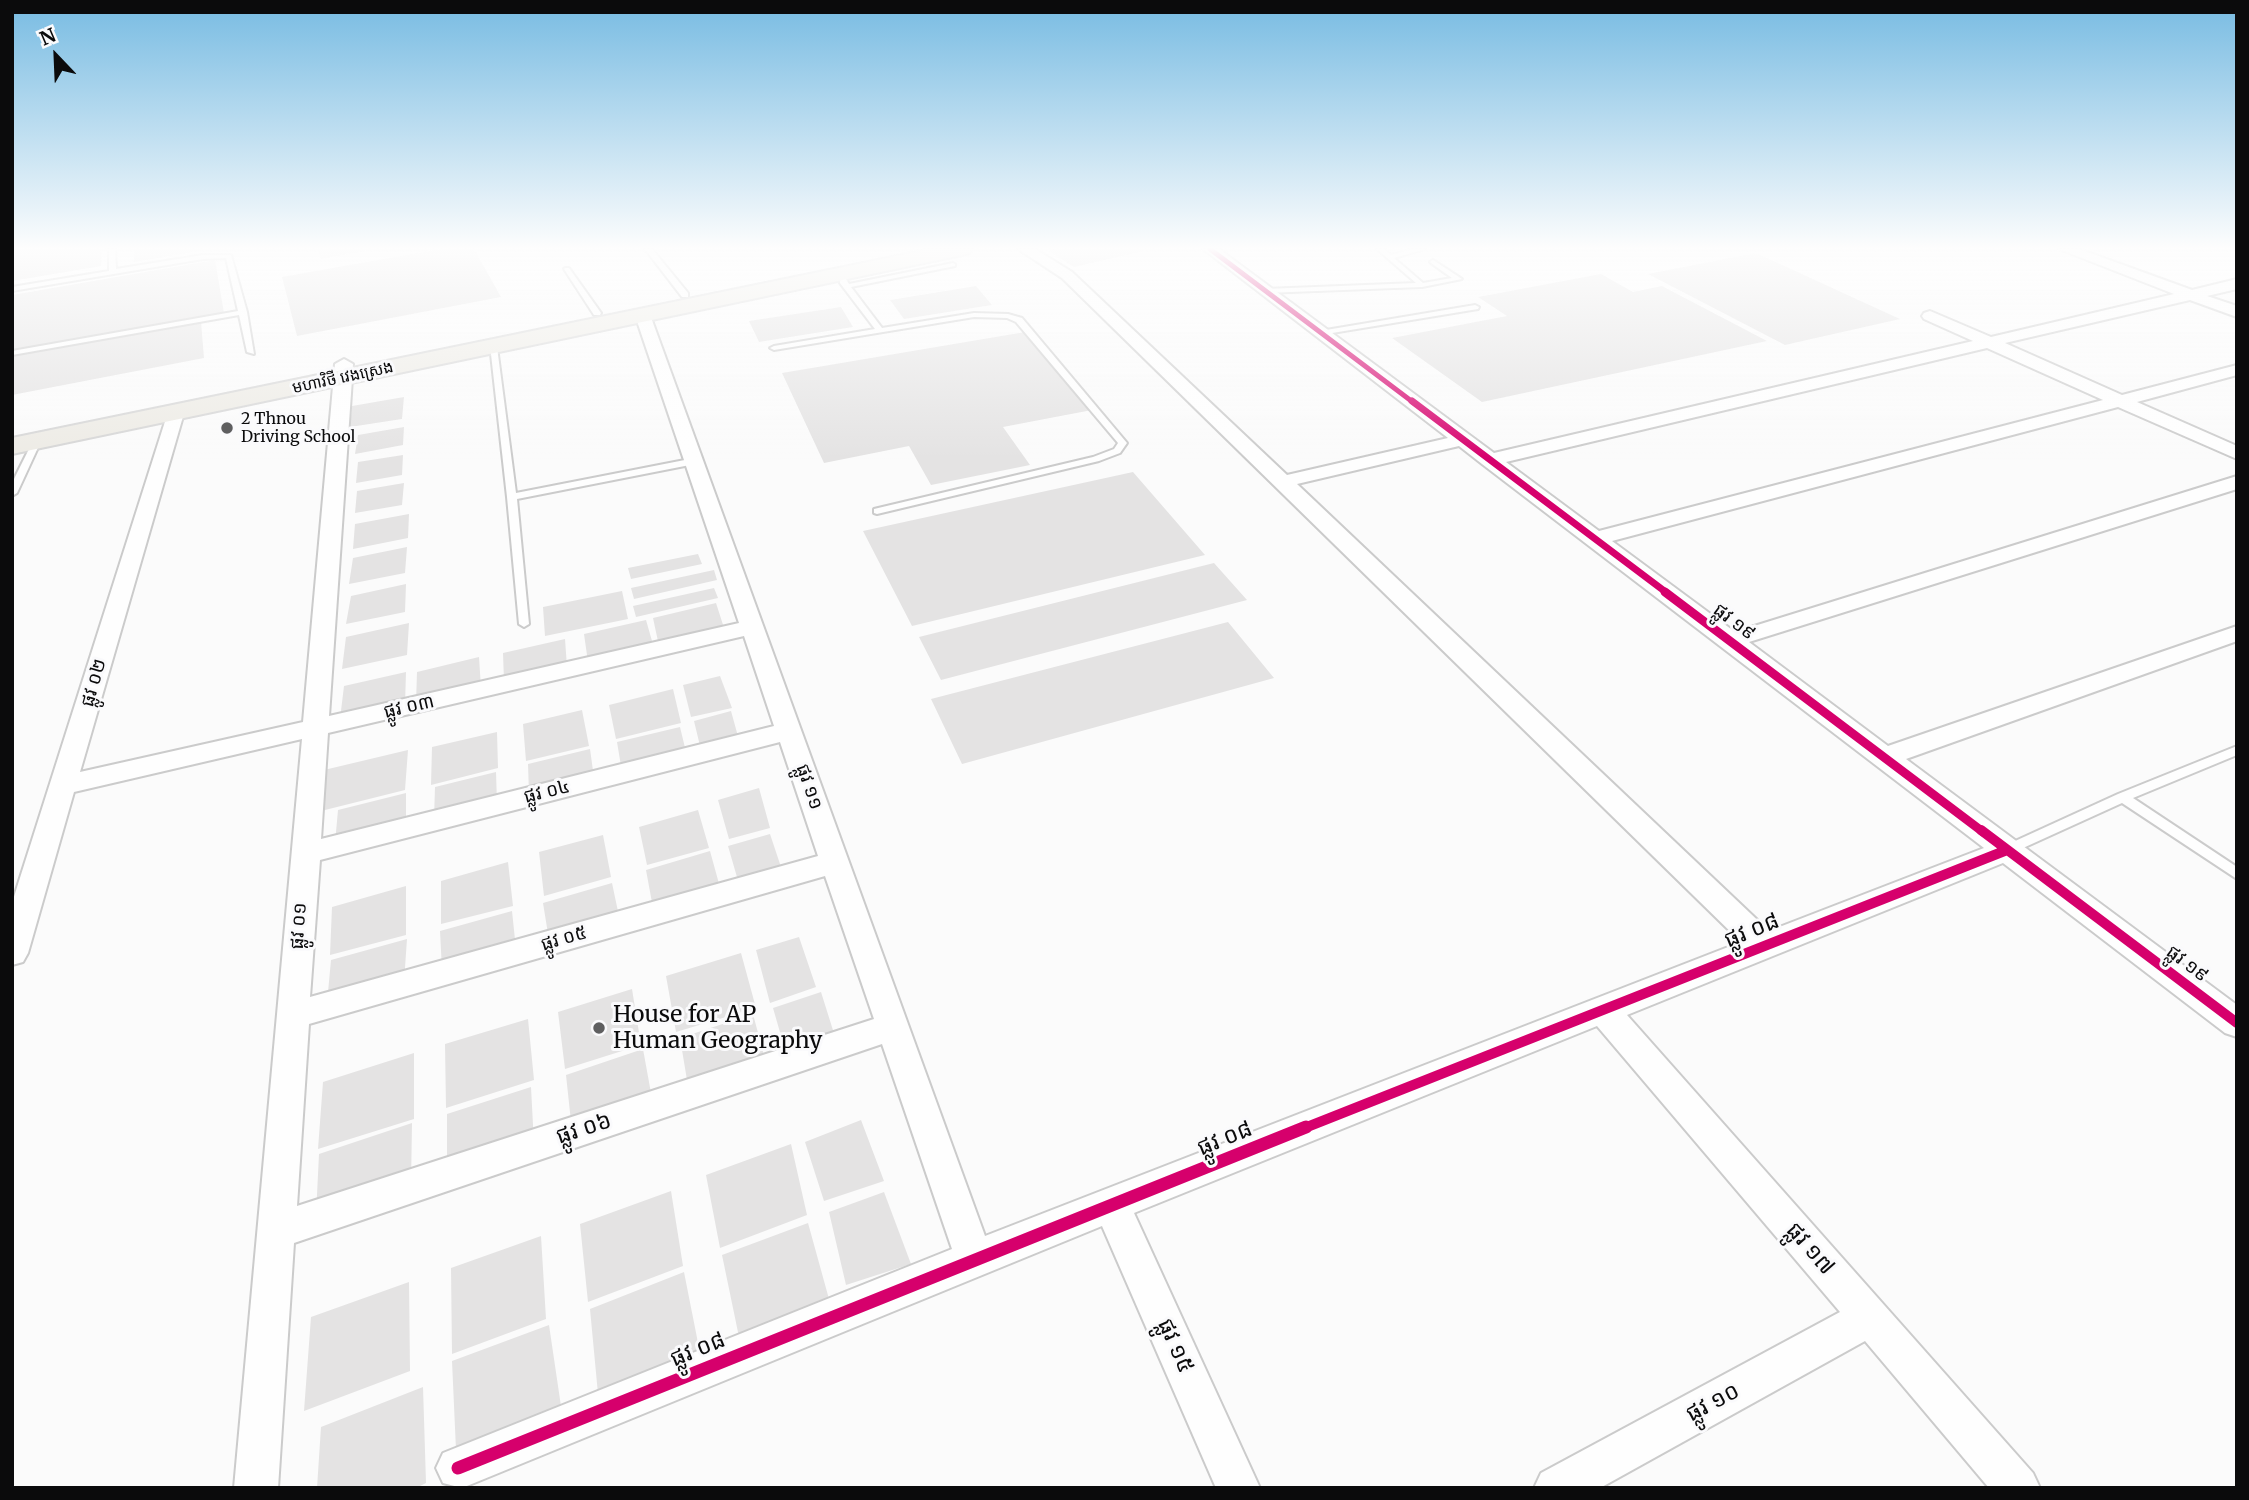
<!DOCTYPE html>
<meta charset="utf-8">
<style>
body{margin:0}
#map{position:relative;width:2249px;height:1500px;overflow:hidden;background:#fbfbfb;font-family:Merriweather,serif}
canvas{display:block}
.frame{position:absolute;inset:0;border:14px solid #0b0b0c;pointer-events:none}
.north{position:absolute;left:21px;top:21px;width:70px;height:70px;-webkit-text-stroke:5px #fafafc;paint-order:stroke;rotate:337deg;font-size:19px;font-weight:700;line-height:28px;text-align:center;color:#0b0b0c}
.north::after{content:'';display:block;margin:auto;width:24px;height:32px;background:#0b0b0c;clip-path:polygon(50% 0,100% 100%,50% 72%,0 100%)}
</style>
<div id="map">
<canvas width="2249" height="1500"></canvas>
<div class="frame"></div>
<div class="north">N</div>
</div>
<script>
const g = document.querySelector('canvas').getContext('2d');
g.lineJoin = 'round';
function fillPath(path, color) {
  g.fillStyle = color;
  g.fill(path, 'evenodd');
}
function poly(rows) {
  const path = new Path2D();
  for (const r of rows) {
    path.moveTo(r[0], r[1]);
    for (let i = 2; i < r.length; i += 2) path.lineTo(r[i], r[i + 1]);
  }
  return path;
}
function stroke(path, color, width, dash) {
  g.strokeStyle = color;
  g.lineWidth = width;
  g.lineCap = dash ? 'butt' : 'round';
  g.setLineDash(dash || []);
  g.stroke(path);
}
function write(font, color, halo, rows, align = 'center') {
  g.font = font + ' Merriweather,"Noto Sans Khmer",serif';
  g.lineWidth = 6;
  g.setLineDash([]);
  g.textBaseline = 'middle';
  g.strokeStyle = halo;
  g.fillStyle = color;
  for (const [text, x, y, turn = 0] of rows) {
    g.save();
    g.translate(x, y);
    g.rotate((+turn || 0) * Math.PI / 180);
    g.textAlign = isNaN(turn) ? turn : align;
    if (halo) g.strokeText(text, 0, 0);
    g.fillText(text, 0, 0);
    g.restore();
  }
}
fillPath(poly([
 [12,249,102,249,101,266,12,281],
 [134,249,204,249,204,250,134,262],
 [318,249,367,249,368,250,321,259],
 [440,249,474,249,501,297,297,336,282,277],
 [1056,249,1148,249,1148,250,1074,267,1048,251],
 [1756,253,1900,319,1785,345,1648,274],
 [215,260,224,313,12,351,12,295],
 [1601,274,1633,292,1662,286,1767,341,1482,402,1392,338,1507,316,1478,297],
 [976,286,992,305,904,319,890,300],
 [841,307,853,327,759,342,749,321],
 [201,321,204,358,12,395,12,355],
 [1025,332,1092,410,1003,427,1030,465,931,485,909,446,824,463,782,373],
 [404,397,402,419,350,427,352,406],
 [404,427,403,445,355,454,358,435],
 [403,455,402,475,356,483,358,462],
 [1133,472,1205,555,912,626,863,531],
 [404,483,402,505,355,513,357,491],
 [409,514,408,538,353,549,355,524],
 [407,547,405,573,349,584,353,558],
 [698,554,702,564,631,579,628,568],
 [1214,563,1247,600,941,680,919,637],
 [714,570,717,580,634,599,631,588],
 [406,584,405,612,346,624,351,596],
 [714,588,718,598,636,617,633,606],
 [622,591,628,619,545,636,543,607],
 [716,603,725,631,659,646,653,618],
 [646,620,654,648,588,662,584,634],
 [1228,622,1274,678,962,764,931,699],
 [409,623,407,655,342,669,346,637],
 [565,639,567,667,504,681,503,653],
 [479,657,481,688,416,703,417,672],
 [406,672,405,705,340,719,344,686],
 [720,676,732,708,691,717,683,685],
 [673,689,681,723,616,739,609,705],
 [582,710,589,746,526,761,523,724],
 [731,711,739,740,701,750,694,721],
 [680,727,687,756,622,772,617,742],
 [497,732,498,768,431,785,432,747],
 [590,749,594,778,529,794,528,764],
 [408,750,405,790,321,811,324,770],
 [496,772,497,803,434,819,435,787],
 [759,788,770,828,729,839,718,800],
 [406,793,406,825,335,843,338,810],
 [698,810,709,848,647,865,639,827],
 [770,834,783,873,739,884,728,846],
 [603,835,611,877,544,896,539,852],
 [710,851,721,891,653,908,646,870],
 [508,862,513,906,441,924,441,881],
 [612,883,620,921,549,940,543,903],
 [406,886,406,935,330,955,332,907],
 [512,911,516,949,442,970,440,931],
 [799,937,816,987,770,1003,756,950],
 [407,939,404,982,327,1003,331,960],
 [741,953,756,1008,676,1032,666,976],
 [632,989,641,1045,565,1069,558,1012],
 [821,992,837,1043,788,1060,773,1008],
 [753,1014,767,1067,689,1092,680,1038],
 [528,1019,534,1080,446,1108,445,1044],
 [643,1049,653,1104,572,1131,566,1075],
 [414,1053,414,1119,318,1149,323,1082],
 [531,1087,534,1144,447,1172,447,1114],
 [861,1120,884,1181,824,1201,805,1142],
 [412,1123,411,1184,316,1215,319,1154],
 [791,1144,807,1215,720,1248,706,1175],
 [671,1191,683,1266,588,1302,580,1224],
 [884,1192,911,1264,846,1285,829,1212],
 [808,1223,829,1299,739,1337,722,1255],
 [541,1236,546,1319,452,1354,451,1268],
 [684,1272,700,1353,598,1394,590,1309],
 [409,1282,410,1371,304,1411,311,1317],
 [549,1325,562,1413,456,1450,452,1361],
 [423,1387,426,1483,416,1488,317,1488,321,1427]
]), '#e4e3e3');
const service = poly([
 [109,249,115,249,116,269,203,255,231,255,247,312,254,354,247,352,239,315,12,355,12,351,238,311,226,258,203,259,12,291,12,287,109,271,109,249],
 [645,249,652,249,688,293,688,297,682,297,645,249],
 [1377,249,1384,249,1391,255,1414,249,1425,249,1394,258,1423,283,1452,278,1431,263,1430,262,1433,260,1462,279,1422,287,1265,293,1261,291,1265,289,1416,283,1377,249],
 [953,263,955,264,955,266,851,287,882,328,974,313,1008,314,1022,318,1127,443,1120,453,1099,461,877,514,874,513,874,509,1093,457,1114,449,1118,443,1016,322,1007,318,974,317,774,350,770,348,774,346,875,329,840,283,840,279,846,279,849,284,953,263],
 [565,268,569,268,601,313,600,315,594,315,564,269,565,268],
 [1475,305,1479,307,1478,309,1320,335,1316,333,1320,331,1475,305],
 [490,345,497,347,516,493,695,458,700,461,695,464,517,499,529,624,524,627,519,624,507,497,490,345],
 [37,438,41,441,17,493,12,496,12,483,33,441,37,438],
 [2237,746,2237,755,2133,798,2237,867,2237,879,2122,803,2012,853,2002,853,2000,850,2002,847,2118,794,2237,746]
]);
const minor = poly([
 [1018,249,1035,249,1072,272,1287,475,1448,438,1203,249,1219,249,1494,453,1973,341,1924,319,1922,316,1924,313,1930,311,1991,337,2174,294,2059,249,2079,249,2192,290,2237,279,2237,289,2207,296,2237,306,2237,317,2190,300,2005,343,2122,395,2237,365,2237,375,2137,402,2237,446,2237,459,2118,407,1612,541,1735,632,2237,476,2237,489,1749,642,1888,746,2237,626,2237,641,1906,759,2237,1005,2237,1037,2225,1033,2003,863,1627,1015,2033,1473,2040,1488,1989,1488,1865,1341,1600,1488,1534,1488,1541,1473,1840,1312,1597,1026,1134,1213,1260,1488,1216,1488,1102,1226,462,1488,443,1483,436,1468,443,1453,952,1249,882,1044,294,1243,278,1488,234,1488,302,739,74,792,28,953,23,962,12,965,12,903,169,409,181,409,184,413,80,772,303,722,335,364,344,359,353,364,329,716,739,623,635,315,643,310,649,312,985,1236,1741,942,1062,278,1018,249],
 [1987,348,2103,400,1599,531,1506,462,1987,348],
 [1459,446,1482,464,1984,848,1769,931,1297,484,1459,446],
 [744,636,774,726,321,839,328,733,744,636],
 [780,742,818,856,310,997,320,860,780,742],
 [825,876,874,1019,297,1206,309,1024,825,876]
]);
const primary = poly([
 [931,249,973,249,969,253,962,255,12,454,12,438,931,249]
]);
stroke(service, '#cbcbcb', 4);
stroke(minor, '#cbcbcb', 4);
stroke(primary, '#d6d6d6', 4);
fillPath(service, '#fefefe');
fillPath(minor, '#fefefe');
fillPath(primary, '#edebe5');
stroke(poly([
 [1210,249,1414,403]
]), '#d6006c', 5);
stroke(poly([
 [1412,401,1667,593]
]), '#d6006c', 7);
stroke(poly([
 [1665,592,1983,832]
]), '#d6006c', 9);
stroke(poly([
 [1981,830,2237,1023],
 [1302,1129,2007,850]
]), '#d6006c', 10);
stroke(poly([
 [458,1468,1306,1127]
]), '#d6006c', 13);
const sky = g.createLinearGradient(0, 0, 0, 459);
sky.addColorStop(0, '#77bbe2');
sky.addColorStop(0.54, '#fdfdfd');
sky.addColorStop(1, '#fdfdfd00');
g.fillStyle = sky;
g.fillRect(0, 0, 2249, 459);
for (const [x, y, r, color] of [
 [227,428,7,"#5f5f60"],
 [599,1028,7,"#5f5f60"]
]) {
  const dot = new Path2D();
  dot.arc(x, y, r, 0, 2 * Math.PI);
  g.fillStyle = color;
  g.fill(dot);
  stroke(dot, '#fafafc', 2.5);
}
write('16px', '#0b0b0c', '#fafafc', [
 ["មហាវិថី វេងស្រេង",343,378,-12]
]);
write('16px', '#0b0b0c', '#fafafc', [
 ["2 Thnou",241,419],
 ["Driving School",241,437]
], 'left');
write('19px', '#0b0b0c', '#fafafc', [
 ["ផ្លូវ ១៩",1734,622,37],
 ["ផ្លូវ ០២",94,683,-74],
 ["ផ្លូវ ០៣",409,707,-13],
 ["ផ្លូវ ១១",809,787,71],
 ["ផ្លូវ ០៤",547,792,-14],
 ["ផ្លូវ ០១",299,926,-86],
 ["ផ្លូវ ០៥",564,939,-16],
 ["ផ្លូវ ១៩",2187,964,37]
]);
write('23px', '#0b0b0c', '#fafafc', [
 ["ផ្លូវ ០៨",1752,931,-22],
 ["ផ្លូវ ០៦",584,1129,-18],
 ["ផ្លូវ ០៨",1225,1139,-22],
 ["ផ្លូវ ១៧",1810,1249,49],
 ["ផ្លូវ ១៥",1175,1346,66],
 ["ផ្លូវ ០៨",698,1350,-22],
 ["ផ្លូវ ១០",1713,1403,-28]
]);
write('23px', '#0b0b0c', '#fafafc', [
 ["House for AP",613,1015],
 ["Human Geography",613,1041]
], 'left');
</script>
